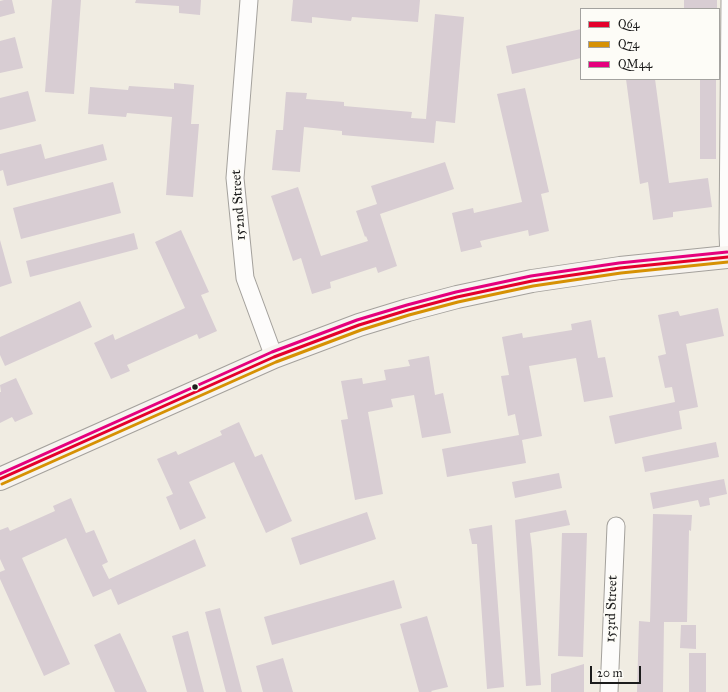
<!DOCTYPE html>
<style>
body{margin:0}
#map{position:relative;width:728px;height:692px;overflow:hidden;background:#f0ece2;font-family:"IM FELL Great Primer",serif}
canvas{display:block}
.legend{position:absolute;left:580px;top:8px;width:140px;height:72px;box-sizing:border-box;background:#fdfcf7;border:1px solid #a3a29f;margin:0;padding:5px 7px;list-style:none;font-size:12px;color:#1c1c1c}
.legend li{display:flex;align-items:center;gap:8px;height:20px}
.legend b{width:20px;border:1px solid #a3a29f}
.scale{position:absolute;left:590px;top:666px;width:51px;height:18px;box-sizing:border-box;border:2px solid #1c1c1c;border-top:0;padding-left:5px;font-size:12px;line-height:14px;white-space:nowrap;color:#1c1c1c;-webkit-text-stroke:3px #fdfcf7;paint-order:stroke}
</style>
<div id="map">
<canvas width="728" height="692"></canvas>
<ul class="legend">
<li><b style="height:5px;background:#e4002b"></b>Q64</li>
<li><b style="height:5px;background:#d69104"></b>Q74</li>
<li><b style="height:5px;background:#e5007d"></b>QM44</li>
</ul>
<div class="scale">20 m</div>
</div>
<script>
const g = document.querySelector('canvas').getContext('2d');
g.lineJoin = 'round';
function fillPath(path, color) {
  g.fillStyle = color;
  g.fill(path, 'evenodd');
}
function poly(rows) {
  const path = new Path2D();
  for (const r of rows) {
    path.moveTo(r[0], r[1]);
    for (let i = 2; i < r.length; i += 2) path.lineTo(r[i], r[i + 1]);
  }
  return path;
}
function stroke(path, color, width, dash) {
  g.strokeStyle = color;
  g.lineWidth = width;
  g.lineCap = dash ? 'butt' : 'round';
  g.setLineDash(dash || []);
  g.stroke(path);
}
function write(font, color, halo, rows, align = 'center') {
  g.font = font + ' "IM FELL Great Primer",serif';
  g.lineWidth = 3.5;
  g.setLineDash([]);
  g.textBaseline = 'middle';
  g.strokeStyle = halo;
  g.fillStyle = color;
  for (const [text, x, y, turn = 0] of rows) {
    g.save();
    g.translate(x, y);
    g.rotate((+turn || 0) * Math.PI / 180);
    g.textAlign = isNaN(turn) ? turn : align;
    if (halo) g.strokeText(text, 0, 0);
    g.fillText(text, 0, 0);
    g.restore();
  }
}
fillPath(poly([
 [4,0,12,0,15,13,0,17,0,1],
 [52,0,81,0,74,94,45,92],
 [136,0,201,0,200,15,179,13,179,6,135,3],
 [293,0,420,0,418,22,352,17,351,21,312,17,312,23,291,21],
 [684,0,717,0,717,9,684,9],
 [435,14,464,17,455,123,436,121,434,143,342,135,342,131,304,127,300,172,272,170,276,130,283,130,286,92,307,93,306,99,344,102,344,106,412,112,411,118,426,119],
 [581,29,581,58,512,74,506,46],
 [15,37,23,68,0,73,0,41],
 [626,79,655,79,669,183,708,178,712,207,673,212,673,217,653,220,648,182,640,184],
 [700,79,716,79,716,159,700,159],
 [174,83,194,85,191,124,199,124,193,197,166,195,172,117,127,113,126,117,88,114,90,87,128,90,129,86,174,89],
 [525,88,549,192,541,194,549,231,529,236,528,230,480,241,482,247,461,252,452,213,473,208,474,213,522,202,497,94],
 [28,91,36,121,0,130,0,98],
 [41,144,45,159,103,144,107,160,7,186,3,170,0,171,0,154],
 [445,162,454,189,380,214,397,266,378,273,376,267,330,282,331,288,312,294,301,258,293,261,271,196,298,187,321,256,368,241,366,236,365,237,356,211,377,204,371,186],
 [113,182,121,213,21,239,13,208],
 [181,230,209,292,201,295,217,331,199,339,197,334,127,365,130,371,111,379,94,343,113,334,115,340,185,308,155,242],
 [134,233,138,249,30,277,26,261],
 [0,240,12,283,0,287],
 [80,301,92,327,5,366,0,355,0,337],
 [718,308,724,336,686,344,698,407,679,411,682,429,615,444,609,416,675,402,672,387,665,388,658,356,666,354,658,315,678,311,680,316],
 [591,320,598,358,605,357,613,397,584,402,576,358,529,366,542,436,522,440,526,463,447,477,442,449,519,435,515,414,508,416,501,376,509,375,502,337,522,333,523,338,572,330,571,324],
 [429,356,435,395,443,393,451,433,422,438,414,395,391,399,393,407,368,412,383,494,355,500,341,420,348,419,341,381,362,378,363,384,386,380,384,370,410,366,408,360],
 [16,378,33,414,15,422,12,417,0,423,0,392,1,392,0,385],
 [239,422,255,457,262,454,292,521,266,533,234,462,189,482,206,518,180,530,166,497,173,494,157,459,176,451,178,455,222,435,220,431],
 [716,442,719,457,645,472,642,457],
 [559,473,562,488,515,498,512,482],
 [724,479,727,494,709,498,710,505,700,507,698,500,653,509,650,493],
 [71,498,86,533,94,530,108,562,102,565,109,579,195,539,206,566,118,605,111,589,93,597,66,538,22,558,70,664,44,676,0,579,0,572,5,570,0,559,0,530,8,527,10,531,55,511,53,506],
 [566,510,570,525,530,533,532,549,541,685,526,686,515,520],
 [367,512,376,539,300,565,291,538],
 [653,514,692,515,691,531,689,530,687,622,664,622,663,692,637,692,639,621,650,622],
 [492,525,504,687,487,689,477,544,472,544,469,529],
 [562,533,587,533,583,657,558,656],
 [394,580,402,608,272,645,264,617],
 [220,608,242,692,226,692,205,612],
 [427,616,448,687,431,691,432,692,419,692,400,624],
 [681,625,696,625,696,649,680,648],
 [188,631,204,692,187,692,172,636],
 [120,633,127,648,147,692,115,692,94,645],
 [689,653,706,653,706,692,689,692],
 [283,658,293,692,263,692,256,666],
 [584,664,584,692,551,692,551,674]
]), '#d8cdd3');
const lane = poly([
 [725,258,724,233,726,0]
]);
const street = poly([
 [249,0,235,178,245,278,274,357],
 [609,692,616,526]
]);
const secondary = poly([
 [0,479,274,357,359,325,408,310,457,297,532,281,620,268,728,257]
]);
stroke(lane, '#a4a19c', 11);
stroke(street, '#a4a19c', 19);
stroke(secondary, '#a4a19c', 24);
stroke(lane, '#fdfcfb', 9);
stroke(street, '#fdfcfb', 17);
stroke(secondary, '#f7f4f0', 22);
stroke(poly([
 [0,479,274,357,359,325,408,310,457,297,532,281,620,268,728,257]
]), '#e4002b', 3);
stroke(poly([
 [2,484,276,362,361,330,409,315,458,302,533,286,621,273,728,262]
]), '#d69104', 3);
stroke(poly([
 [0,474,272,352,357,320,407,305,456,292,531,276,619,263,727,252]
]), '#e5007d', 3);
for (const [x, y, r, color] of [
 [195,387,3.5,"#1c1c1c"]
]) {
  const dot = new Path2D();
  dot.arc(x, y, r, 0, 2 * Math.PI);
  g.fillStyle = color;
  g.fill(dot);
  stroke(dot, '#fdfcf7', 1.5);
}
write('14px', '#1c1c1c', '#fdfcf7', [
 ["152nd Street",239,205,-94],
 ["153rd Street",612,609,-88]
]);
</script>
